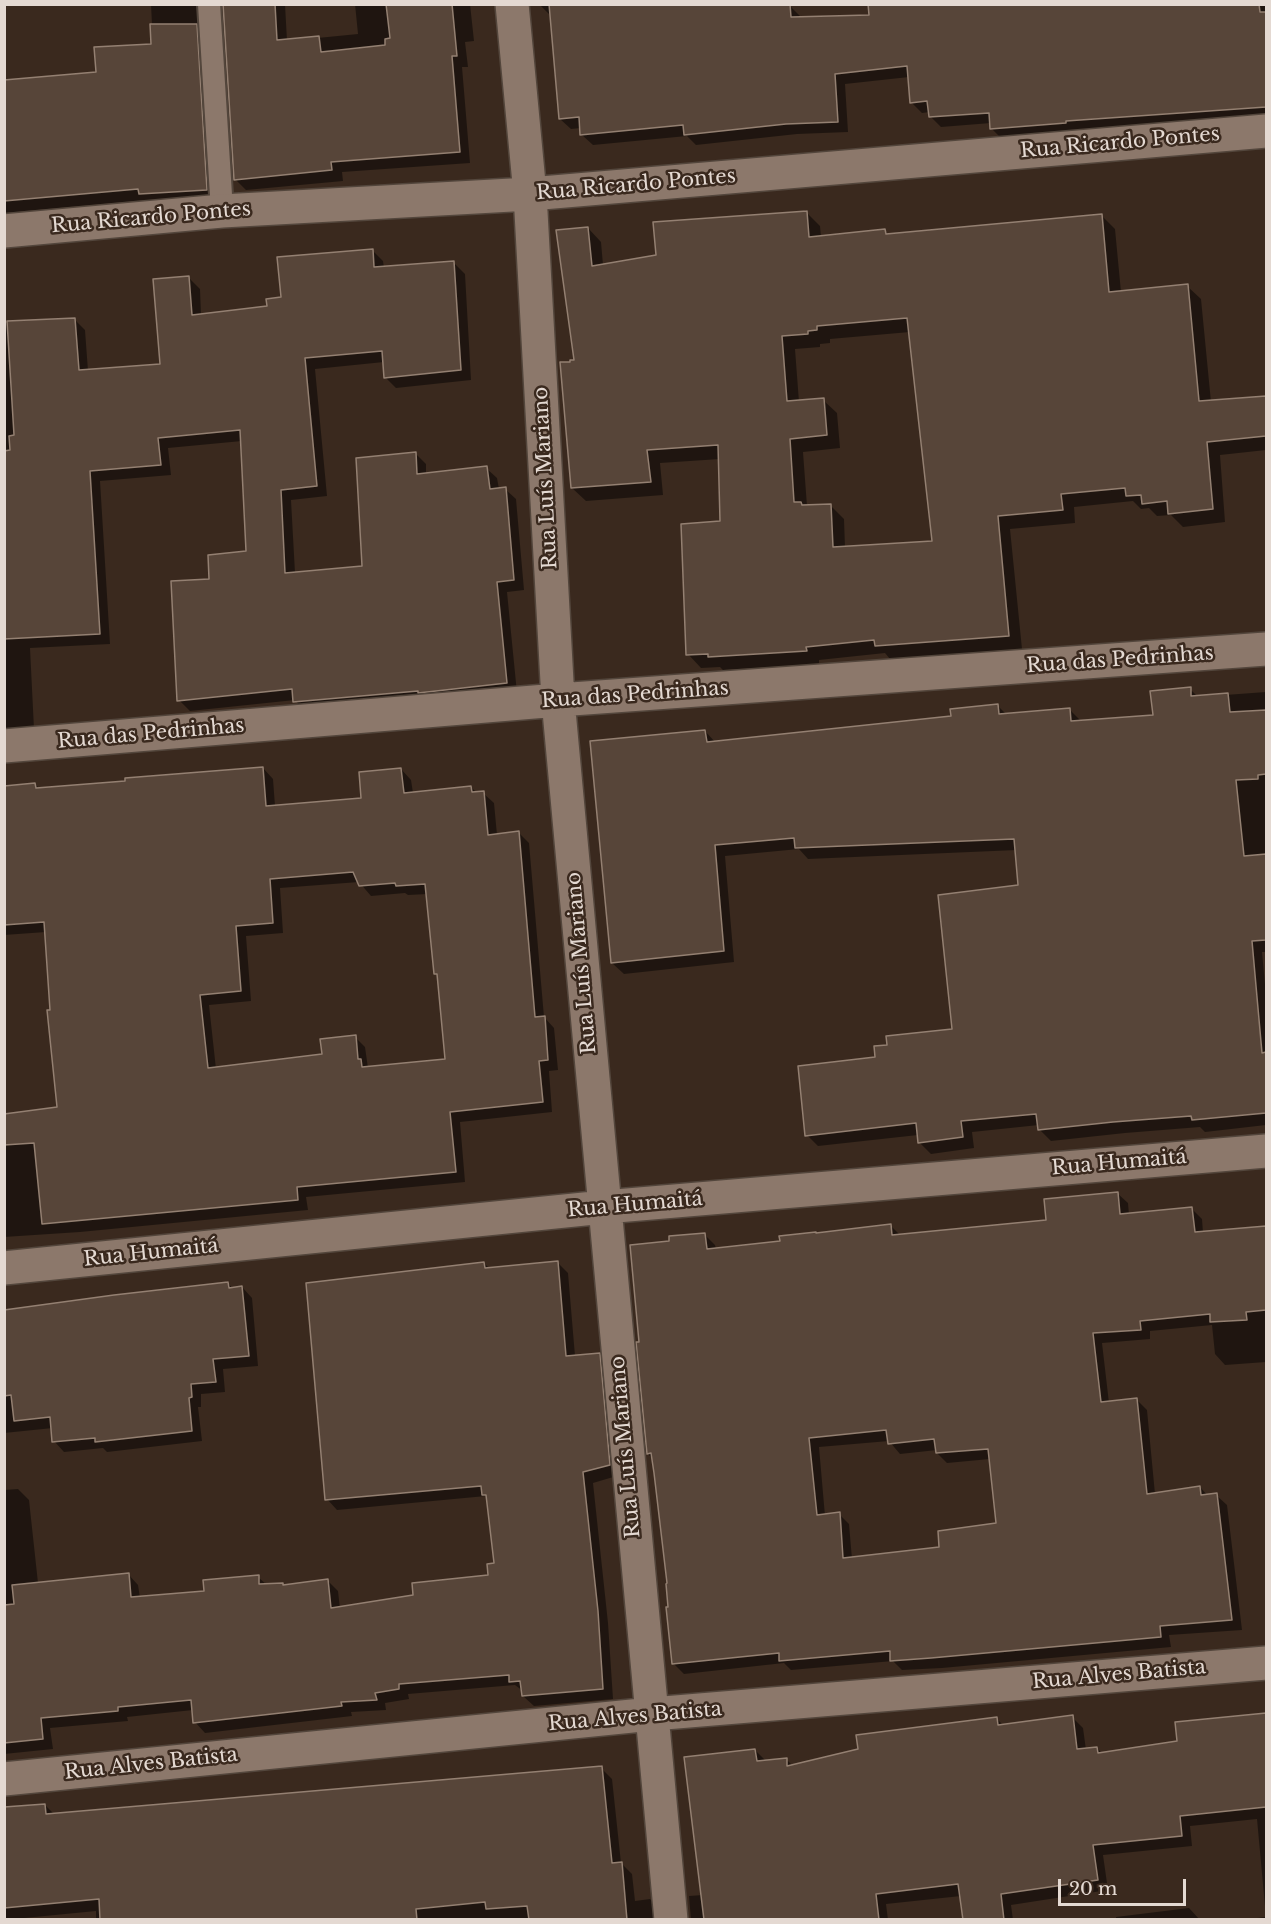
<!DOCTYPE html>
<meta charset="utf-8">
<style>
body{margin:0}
#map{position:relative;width:1271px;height:1924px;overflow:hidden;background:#3a291e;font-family:"Libre Baskerville",serif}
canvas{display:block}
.frame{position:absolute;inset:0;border:6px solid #e4d9d2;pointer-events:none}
.scale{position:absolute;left:1058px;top:1879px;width:128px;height:27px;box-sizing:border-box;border:3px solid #e4d9d2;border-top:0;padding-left:8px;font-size:18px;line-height:21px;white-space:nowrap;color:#e4d9d2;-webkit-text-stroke:4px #3a291e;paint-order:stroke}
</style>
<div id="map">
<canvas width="1271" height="1924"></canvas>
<div class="frame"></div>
<div class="scale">20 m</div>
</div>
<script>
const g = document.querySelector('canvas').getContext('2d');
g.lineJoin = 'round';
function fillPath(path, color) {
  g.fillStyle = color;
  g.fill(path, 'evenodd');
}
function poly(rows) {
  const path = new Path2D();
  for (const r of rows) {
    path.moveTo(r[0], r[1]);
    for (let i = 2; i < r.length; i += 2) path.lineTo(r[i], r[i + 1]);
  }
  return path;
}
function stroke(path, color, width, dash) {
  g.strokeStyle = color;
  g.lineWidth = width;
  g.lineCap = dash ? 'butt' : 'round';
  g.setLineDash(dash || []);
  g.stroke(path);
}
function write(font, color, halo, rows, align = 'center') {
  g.font = font + ' "Libre Baskerville",serif';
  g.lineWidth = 5;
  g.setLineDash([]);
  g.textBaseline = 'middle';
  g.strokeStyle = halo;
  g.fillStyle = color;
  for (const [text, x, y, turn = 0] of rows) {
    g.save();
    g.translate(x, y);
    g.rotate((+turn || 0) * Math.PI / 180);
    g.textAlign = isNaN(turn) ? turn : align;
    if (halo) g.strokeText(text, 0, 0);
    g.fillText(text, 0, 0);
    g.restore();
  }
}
fillPath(poly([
 [151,4,212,4,218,201,152,205,147,200,4,213,4,82,97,73,153,46],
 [224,4,285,4,287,41,358,34,355,4,470,4,474,41,465,42,468,67,462,67,470,163,342,172,343,181,246,190,235,179],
 [539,4,789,5,800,16,800,18,871,16,969,4,1266,4,1266,117,1002,139,992,129,991,123,941,127,930,116,930,112,922,113,911,102,909,77,845,84,848,132,797,134,696,145,687,136,593,145,582,135,581,128,571,129,560,119,550,15],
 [806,212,820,226,821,237,885,231,889,235,1101,215,1115,229,1121,292,1187,286,1201,299,1211,402,1266,398,1266,450,1220,455,1225,522,1183,527,1171,515,1157,516,1149,508,1141,509,1133,501,1074,507,1075,523,1010,529,1022,649,890,659,885,653,819,660,819,664,723,670,720,667,701,668,688,654,722,522,720,459,660,463,663,495,586,501,572,488,576,362,588,228,601,242,603,265,657,256],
 [910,332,933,543,845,548,844,519,830,505,807,506,803,452,840,448,837,413,823,400,799,402,795,349,820,347,820,344,830,343,830,339],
 [372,250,383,261,384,268,454,263,465,274,471,380,396,388,385,377,384,362,315,369,327,496,291,500,295,573,363,568,415,453,426,464,426,474,486,468,497,478,499,489,505,489,516,499,524,590,507,592,517,693,305,712,295,700,190,711,179,700,211,581,247,553,242,441,168,448,171,475,100,481,110,644,30,648,34,729,4,731,4,323,74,319,85,330,88,371,161,365,189,278,200,289,201,315,269,308],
 [1190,689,1198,697,1266,692,1266,952,1262,952,1266,995,1266,1125,1205,1132,1200,1127,1125,1133,1051,1141,1039,1129,1039,1125,972,1132,974,1148,931,1154,919,1142,918,1135,818,1146,807,1135,877,1058,953,1031,1020,887,1017,850,808,859,799,849,725,856,734,962,624,974,612,963,705,731,716,743,953,717,998,706,1007,715,1069,709,1081,721,1154,716],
 [263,768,273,779,275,806,363,799,401,769,411,780,413,793,471,787,477,793,483,793,494,803,497,835,519,833,529,843,544,1017,554,1028,558,1070,549,1071,552,1112,460,1122,465,1182,306,1197,308,1210,80,1232,4,1237,4,1114,58,1108,46,932,4,935,4,787,35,784,40,789],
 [359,882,371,896,405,893,408,895,428,894,436,973,439,976,447,1060,368,1068,365,1047,355,1037,324,1055,216,1069,209,1005,251,1001,246,936,283,933,280,888],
 [1117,1193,1128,1203,1129,1215,1192,1209,1202,1219,1203,1233,1266,1226,1266,1362,1225,1365,1215,1354,1212,1325,1150,1331,1150,1339,1102,1343,1109,1403,1137,1400,1147,1410,1155,1494,1200,1487,1208,1496,1216,1495,1227,1505,1242,1630,1169,1635,1171,1647,942,1668,902,1670,893,1661,791,1670,784,1663,684,1674,674,1664,669,1585,653,1459,648,1454,641,1343,671,1243,705,1235,715,1245,716,1249,781,1242,891,1226,900,1235,1048,1222],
 [889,1441,900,1454,937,1450,937,1453,947,1463,990,1459,998,1525,941,1549,852,1559,849,1524,839,1514,825,1516,819,1447],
 [484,1263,490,1269,558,1263,568,1273,575,1356,599,1355,610,1365,620,1475,593,1483,608,1623,613,1699,534,1706,523,1696,523,1691,515,1685,408,1694,409,1699,385,1703,386,1710,351,1712,352,1716,205,1733,195,1722,193,1710,127,1717,128,1721,50,1728,53,1749,4,1754,4,1490,18,1489,29,1500,38,1583,128,1574,138,1585,140,1598,206,1592,258,1577,267,1585,284,1586,328,1581,338,1591,340,1609,415,1596,490,1577,495,1564,488,1498,486,1496,337,1510,327,1499],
 [228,1283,233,1289,242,1287,252,1298,258,1366,223,1369,225,1392,201,1394,201,1407,198,1407,202,1441,107,1452,103,1448,64,1452,54,1441,53,1428,4,1433,4,1311],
 [1266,1714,1266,1920,1240,1920,1266,1917,1257,1819,1190,1826,1192,1846,1103,1855,1108,1890,1011,1905,1013,1920,964,1920,961,1896,886,1904,888,1920,691,1920,689,1896,703,1895,755,1750,766,1761,786,1759,793,1766,997,1719,1004,1726,1072,1717,1083,1728,1086,1750,1097,1748,1103,1754,1178,1742,1176,1724],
 [601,1768,612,1779,621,1863,632,1874,635,1901,650,1899,660,1910,661,1920,96,1920,96,1911,4,1920,4,1809,45,1805,54,1814],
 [1189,1908,1200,1920,1116,1920,1116,1917]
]), '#0007');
const building = poly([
 [223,4,275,4,277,40,319,36,321,52,385,45,385,39,390,38,386,4,452,4,457,56,452,56,460,152,331,162,332,170,234,180,223,4],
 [549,4,790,4,791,17,869,15,868,4,1259,4,1260,12,1266,12,1266,107,1066,121,1066,123,990,129,989,113,929,117,927,101,910,103,907,66,835,74,838,122,786,124,684,135,683,125,580,135,579,117,559,119,549,4],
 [150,24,197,24,207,190,139,194,138,189,4,201,4,80,96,72,94,47,151,44,150,24],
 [807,211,809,237,885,229,886,234,1102,214,1109,292,1188,284,1199,401,1266,396,1266,436,1207,442,1213,509,1168,514,1167,501,1142,504,1141,495,1126,496,1125,488,1061,494,1063,510,998,516,1009,636,875,646,874,640,806,647,807,651,724,656,708,657,708,654,686,655,681,524,720,521,718,445,647,450,651,482,571,488,560,362,570,362,570,360,574,360,556,230,588,227,592,266,656,255,653,222,807,211],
 [907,318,932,541,833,547,831,504,802,505,801,502,794,502,790,439,827,435,824,398,787,401,782,336,808,334,808,331,817,330,817,326,907,318],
 [373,249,374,267,454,261,461,370,384,378,382,351,305,358,317,486,281,490,285,573,362,566,356,458,416,452,417,474,487,466,490,489,506,487,508,510,514,580,497,582,507,683,436,691,418,693,418,691,293,702,292,689,177,701,171,581,209,579,208,555,246,551,240,430,158,438,161,465,90,471,100,634,4,639,4,451,10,450,9,436,14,435,7,321,75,318,79,370,160,364,153,279,189,276,192,315,267,306,266,299,281,297,277,257,373,249],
 [1191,687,1191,696,1228,693,1230,712,1266,710,1266,774,1258,775,1258,779,1236,780,1244,856,1266,854,1266,940,1252,941,1262,1053,1266,1052,1266,1113,1192,1120,1191,1116,1113,1122,1038,1130,1036,1114,961,1121,963,1137,918,1143,916,1123,805,1136,798,1066,875,1057,874,1046,887,1045,886,1036,952,1029,938,895,1018,885,1014,839,795,848,794,838,715,845,724,951,611,963,590,741,705,730,707,742,951,716,950,709,998,704,999,714,1070,708,1071,721,1153,715,1150,691,1191,687],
 [263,767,266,806,361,798,359,772,401,768,404,793,471,786,472,792,484,791,488,835,519,831,535,1017,545,1016,548,1060,539,1061,543,1102,450,1112,456,1172,297,1187,298,1200,42,1224,34,1143,4,1145,4,1114,57,1107,47,1010,50,1010,44,922,4,925,4,786,35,783,36,788,125,781,125,778,263,767],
 [353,872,359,886,395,883,396,886,425,884,434,974,437,974,445,1059,362,1067,361,1059,358,1059,356,1035,320,1039,322,1054,208,1068,200,995,241,991,236,926,273,923,270,879,353,872],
 [1118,1192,1120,1214,1192,1207,1195,1232,1266,1226,1266,1310,1246,1312,1247,1320,1210,1322,1210,1314,1140,1321,1141,1330,1093,1333,1101,1402,1137,1398,1147,1494,1200,1486,1201,1495,1217,1493,1232,1620,1160,1626,1161,1637,931,1658,890,1661,890,1651,779,1661,779,1653,672,1664,666,1607,668,1607,666,1584,667,1583,654,1473,651,1453,647,1454,636,1342,639,1342,630,1245,669,1241,669,1236,705,1233,707,1249,780,1241,779,1236,816,1232,816,1233,891,1224,892,1235,1046,1220,1044,1199,1118,1192],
 [886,1430,888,1444,934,1439,936,1453,988,1449,996,1523,938,1531,939,1547,843,1558,840,1512,817,1515,809,1438,886,1430],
 [558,1261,566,1356,600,1353,610,1465,583,1472,598,1611,603,1689,522,1696,520,1681,509,1682,509,1675,399,1684,399,1689,375,1693,377,1700,341,1702,342,1706,193,1723,191,1700,118,1707,118,1711,41,1718,43,1739,4,1743,4,1605,14,1604,12,1585,129,1573,131,1597,204,1591,203,1580,259,1575,259,1584,283,1583,283,1585,328,1579,331,1608,413,1595,412,1583,488,1575,487,1564,494,1563,486,1495,482,1495,481,1486,325,1500,306,1283,484,1262,485,1268,558,1261],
 [228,1282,229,1288,242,1286,249,1356,213,1359,216,1382,191,1384,192,1397,189,1398,192,1431,95,1442,95,1438,52,1442,50,1417,14,1421,11,1395,4,1396,4,1310,114,1295,228,1282],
 [1266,1713,1266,1807,1180,1816,1182,1836,1093,1845,1098,1880,1001,1894,1004,1920,963,1920,958,1884,876,1894,879,1920,704,1920,684,1757,755,1749,757,1761,787,1758,787,1766,858,1749,856,1735,997,1717,998,1725,1073,1715,1077,1749,1097,1747,1098,1753,1177,1741,1175,1722,1266,1713],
 [602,1766,612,1863,622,1862,627,1920,529,1920,527,1906,486,1909,485,1902,416,1909,417,1920,100,1920,99,1899,4,1908,4,1807,45,1804,46,1814,602,1766]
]);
fillPath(building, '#574539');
stroke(building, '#948072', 1.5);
const service = poly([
 [209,4,222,211]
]);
const minor = poly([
 [512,4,530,194,558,700,671,1920],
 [4,231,222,211,530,194,1266,131],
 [4,746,558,700,1266,649],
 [4,1268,604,1207,1266,1151],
 [4,1779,652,1714,1266,1663]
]);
stroke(service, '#53463c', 26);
stroke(minor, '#53463c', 36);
stroke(service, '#8c786b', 22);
stroke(minor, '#8c786b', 33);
write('20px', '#e4d9d2', '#3a291e', [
 ["Rua Ricardo Pontes",1120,143,-5],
 ["Rua Ricardo Pontes",636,185,-5],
 ["Rua Ricardo Pontes",151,218,-5],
 ["Rua Luís Mariano",546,478,-93],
 ["Rua das Pedrinhas",1120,660,-4],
 ["Rua das Pedrinhas",635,695,-4],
 ["Rua das Pedrinhas",151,734,-5],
 ["Rua Luís Mariano",582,963,-95],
 ["Rua Humaitá",1119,1163,-5],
 ["Rua Humaitá",635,1205,-5],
 ["Rua Humaitá",151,1253,-6],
 ["Rua Luís Mariano",626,1447,-95],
 ["Rua Alves Batista",1119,1675,-5],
 ["Rua Alves Batista",635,1717,-5],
 ["Rua Alves Batista",151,1764,-6]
]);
</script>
